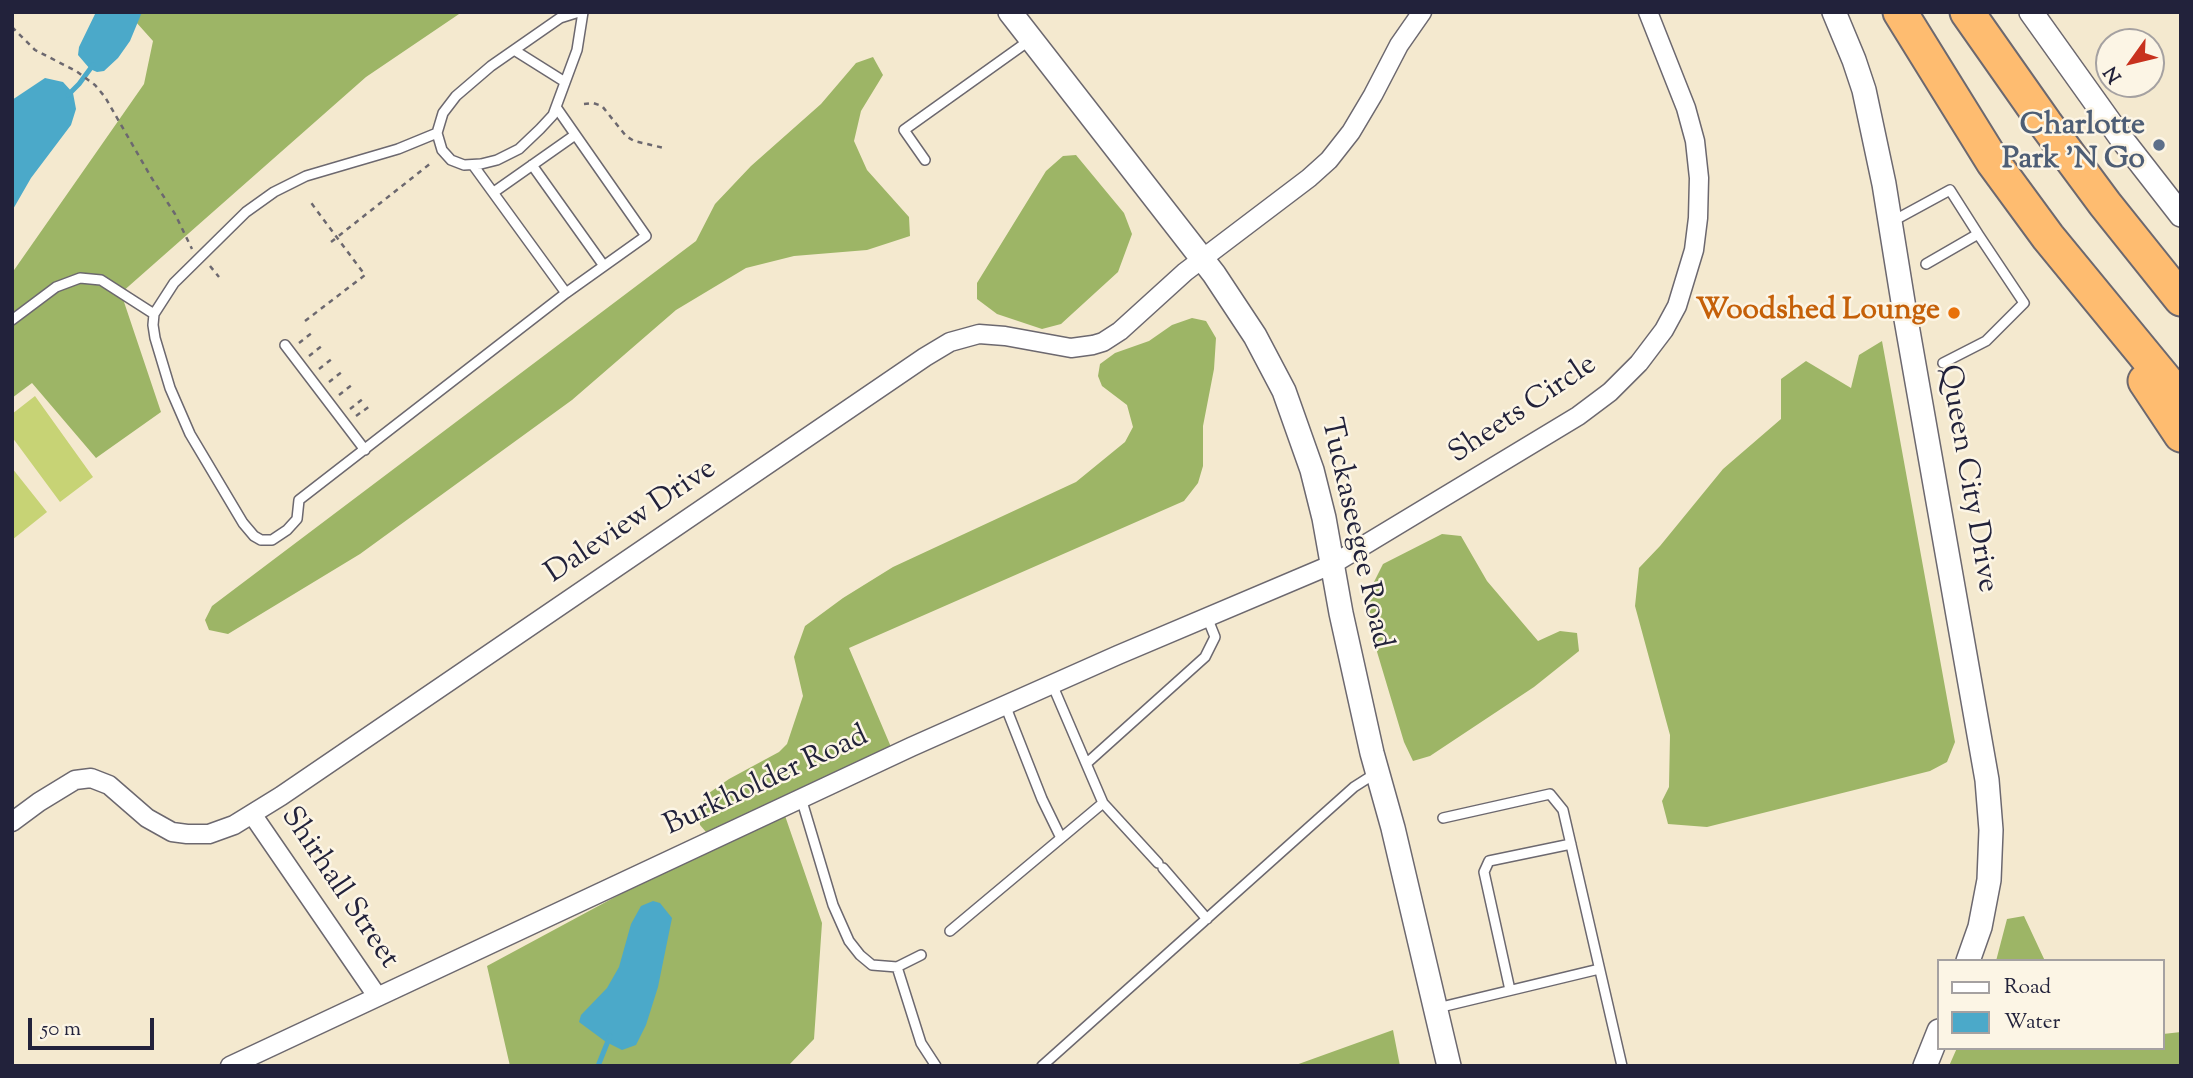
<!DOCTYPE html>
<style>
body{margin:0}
#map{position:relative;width:2193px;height:1078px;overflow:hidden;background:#f4e9cf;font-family:"Sorts Mill Goudy",serif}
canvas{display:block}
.frame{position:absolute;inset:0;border:14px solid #22223b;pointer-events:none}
.legend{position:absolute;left:1937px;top:959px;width:228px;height:91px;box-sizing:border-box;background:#fcf5e5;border:2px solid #a5a1a1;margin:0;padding:9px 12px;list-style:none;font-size:21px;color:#22223b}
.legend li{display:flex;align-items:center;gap:14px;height:35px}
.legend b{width:35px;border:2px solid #a5a1a1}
.north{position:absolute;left:2095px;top:28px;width:70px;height:70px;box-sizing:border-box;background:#fcf5e5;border:2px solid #a5a1a1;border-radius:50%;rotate:236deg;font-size:19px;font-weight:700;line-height:28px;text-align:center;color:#22223b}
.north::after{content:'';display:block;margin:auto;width:24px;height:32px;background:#c8321e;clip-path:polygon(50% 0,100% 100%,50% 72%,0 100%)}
.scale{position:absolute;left:28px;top:1018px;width:126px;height:32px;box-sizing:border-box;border:4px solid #22223b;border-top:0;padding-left:9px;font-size:21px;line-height:24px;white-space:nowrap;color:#22223b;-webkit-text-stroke:5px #fcf5e5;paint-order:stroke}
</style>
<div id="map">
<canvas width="2193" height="1078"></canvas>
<div class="frame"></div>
<ul class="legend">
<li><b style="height:9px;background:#fff"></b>Road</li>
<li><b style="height:19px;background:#4ba9c9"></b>Water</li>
</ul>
<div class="north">N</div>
<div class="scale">50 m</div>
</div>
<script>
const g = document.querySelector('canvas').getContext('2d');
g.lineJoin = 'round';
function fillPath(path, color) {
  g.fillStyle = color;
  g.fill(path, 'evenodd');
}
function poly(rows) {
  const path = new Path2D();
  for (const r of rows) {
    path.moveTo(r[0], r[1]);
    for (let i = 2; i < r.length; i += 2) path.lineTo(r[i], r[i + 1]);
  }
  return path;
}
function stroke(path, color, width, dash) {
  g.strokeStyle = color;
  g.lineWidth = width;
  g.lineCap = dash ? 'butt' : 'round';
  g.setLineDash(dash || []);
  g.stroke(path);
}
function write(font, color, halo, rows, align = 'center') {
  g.font = font + ' "Sorts Mill Goudy",serif';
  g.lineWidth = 5;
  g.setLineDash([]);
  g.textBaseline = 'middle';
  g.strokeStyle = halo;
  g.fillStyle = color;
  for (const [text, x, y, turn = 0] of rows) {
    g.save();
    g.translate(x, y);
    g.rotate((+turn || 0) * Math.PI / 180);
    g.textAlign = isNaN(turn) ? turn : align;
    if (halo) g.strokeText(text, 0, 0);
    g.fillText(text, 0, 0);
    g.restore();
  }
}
fillPath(poly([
 [35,396,93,477,60,502,12,437,12,414],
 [12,468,47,512,12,540]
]), '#c7d375');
fillPath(poly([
 [127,12,462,12,366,77,121,293,161,412,96,458,32,383,12,398,12,273,144,84,153,41],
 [873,57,883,75,861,111,854,141,867,170,909,217,910,236,867,250,794,256,746,268,676,310,572,400,360,554,228,634,209,630,205,620,212,606,696,241,715,204,751,166,821,104,856,63],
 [1076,155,1124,213,1132,234,1118,272,1061,324,1042,329,997,314,977,299,977,283,1046,171,1063,156],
 [1192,318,1206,321,1216,338,1214,369,1203,426,1203,466,1198,483,1184,501,849,648,891,747,706,832,700,825,699,807,709,793,729,779,779,752,787,744,803,696,794,657,805,626,843,598,893,567,1076,482,1125,442,1133,427,1127,405,1102,386,1098,376,1100,364,1115,353,1149,341,1172,325],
 [1882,341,1955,742,1947,762,1930,771,1707,827,1668,824,1662,801,1669,787,1670,735,1635,606,1639,568,1660,546,1723,469,1781,419,1781,379,1806,361,1851,388,1859,355],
 [1442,534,1461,536,1487,581,1538,641,1560,631,1577,633,1579,651,1534,687,1430,756,1413,761,1404,742,1369,625,1368,594,1383,564],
 [782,807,822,923,814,1039,788,1066,510,1066,487,966],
 [2024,916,2045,961,1996,961,2007,919],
 [1393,1030,1400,1066,1293,1066],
 [2181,1032,2181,1066,1949,1066,1957,1048,2163,1048,2163,1034]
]), '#9db566');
fillPath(poly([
 [96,12,142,12,130,41,118,58,104,71,97,72,90,69,78,55,79,47],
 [45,78,63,82,73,93,76,109,71,125,31,178,12,211,12,100],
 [653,901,660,903,672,918,658,987,646,1025,636,1045,622,1050,606,1042,579,1022,581,1015,607,988,619,967,631,924,641,906]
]), '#4ba9c9');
stroke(poly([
 [68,95,79,84,93,65],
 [598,1066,610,1036]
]), '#4ba9c9', 5);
const service = poly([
 [579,12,560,18,491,66,456,96,443,113,437,133,442,150,451,160,464,165,481,164,497,160,519,149,540,129,553,115,577,50,583,12],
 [514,50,565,82],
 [437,133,398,149,306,176,274,192,246,212,174,283,154,314,153,325,155,338,170,388,190,434,243,523,254,536,261,540,272,540,287,530,297,519,299,500,566,293,646,236,556,107],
 [925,160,904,130,1030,40],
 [473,165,566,293],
 [532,165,604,266],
 [494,192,575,135],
 [1893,221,1950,190,1978,234,1926,264],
 [12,320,56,287,80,278,101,280,154,314],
 [285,345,365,450],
 [1943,363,1986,341,2024,303,1978,234],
 [1005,705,1042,799,1061,838],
 [1087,763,1205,657,1215,637,1207,617],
 [801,798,833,905,849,941,860,955,872,965,897,967,921,1043,936,1066],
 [1103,803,1158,863],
 [1443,818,1550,794,1563,810,1622,1066],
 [1163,868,1207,919],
 [950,931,1103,803,1052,684],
 [897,967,921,955],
 [1510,990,1484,872,1489,861,1571,844],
 [1437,1008,1599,969],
 [1042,1066,1354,787,1376,773]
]);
const minor = poly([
 [252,814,377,996],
 [12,822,39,802,75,780,91,778,109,785,147,818,172,832,187,834,209,834,234,825,281,796,925,357,950,342,979,334,1005,336,1071,348,1093,345,1103,342,1120,331,1185,272,1309,178,1329,160,1351,132,1373,95,1399,45,1422,12],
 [230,1066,911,747,1118,655,1333,564,1578,416,1610,392,1639,363,1664,330,1677,306,1694,250,1698,218,1699,178,1695,141,1686,108,1648,12]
]);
const tertiary = poly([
 [1010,12,1214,274,1255,336,1284,391,1312,470,1324,518,1341,613,1372,753,1393,828,1449,1066],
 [1834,12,1854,60,1864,90,1884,184,1904,308,1987,780,1991,830,1989,880,1980,927,1968,961],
 [2031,12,2121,138,2181,215],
 [1925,1066,1939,1031]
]);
const motorway = poly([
 [1900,12,1993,162,2048,237,2181,399],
 [1967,12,2045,123,2105,204,2181,299],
 [2145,381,2181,435]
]);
stroke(service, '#6c686f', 12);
stroke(minor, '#6c686f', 21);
stroke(tertiary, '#6c686f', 26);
stroke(motorway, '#6c686f', 37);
stroke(poly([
 [12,27,35,50,76,71,95,85,105,97,151,177,175,214,192,249],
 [584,104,593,103,602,106,626,136,634,141,664,148],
 [331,242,431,163],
 [210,266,219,277],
 [305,321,365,275,309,200],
 [299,343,313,332],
 [309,356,323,345],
 [319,369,333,358],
 [329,382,343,371],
 [339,395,353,384],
 [350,409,364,398],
 [356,416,370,406]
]), '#6c686f', 2.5, [5, 5]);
stroke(service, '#fff', 9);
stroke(minor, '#fff', 18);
stroke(tertiary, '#fff', 23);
stroke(motorway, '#febc70', 33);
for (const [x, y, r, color] of [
 [2159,145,7,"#5c6f8a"],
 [1954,313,7,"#e8710a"]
]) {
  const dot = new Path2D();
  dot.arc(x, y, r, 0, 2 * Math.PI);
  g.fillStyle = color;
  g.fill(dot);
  stroke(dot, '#fcf5e5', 2.5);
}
write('bold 30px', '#4e5e75', '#fcf5e5', [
 ["Charlotte",2145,128],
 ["Park 'N Go",2145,162]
], 'right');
write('bold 30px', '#c56008', '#fcf5e5', [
 ["Woodshed Lounge",1940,313]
], 'right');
write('30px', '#22223b', '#fcf5e5', [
 ["Sheets Circle",1524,411,-34],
 ["Queen City Drive",1966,479,80],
 ["Daleview Drive",632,523,-34],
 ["Tuckaseegee Road",1354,534,77],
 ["Burkholder Road",767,783,-25],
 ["Shirhall Street",338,889,56]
]);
</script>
